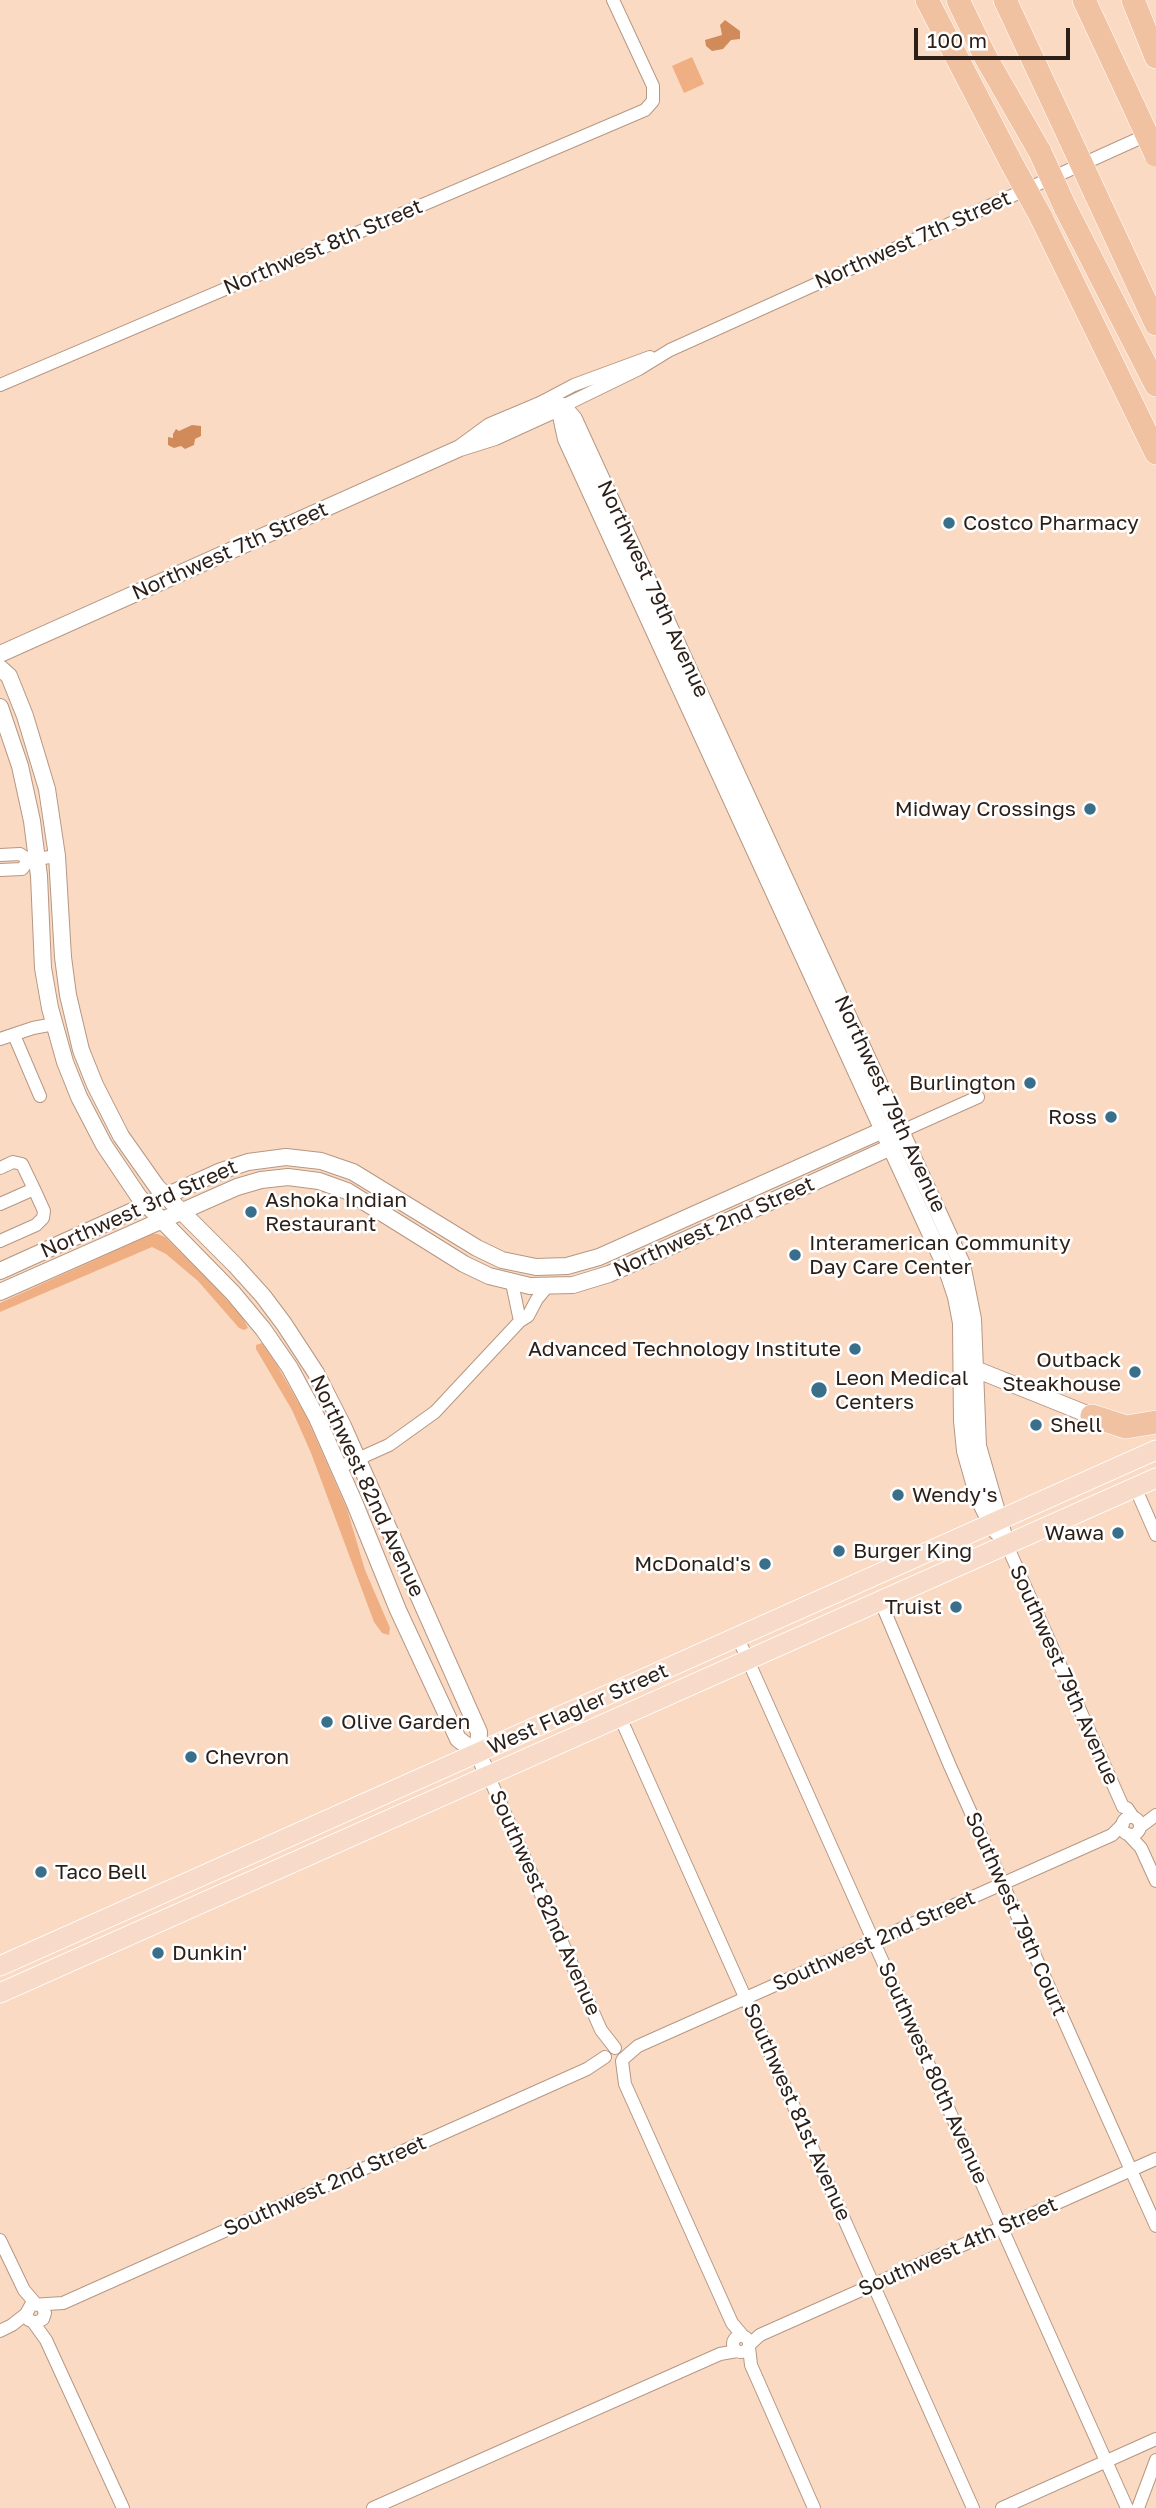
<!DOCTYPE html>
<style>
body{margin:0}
#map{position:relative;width:1156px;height:2508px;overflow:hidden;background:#fbdac3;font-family:"Golos Text",sans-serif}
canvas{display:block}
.scale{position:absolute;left:914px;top:28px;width:156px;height:32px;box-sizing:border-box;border:4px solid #2b1f17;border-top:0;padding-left:9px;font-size:21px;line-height:24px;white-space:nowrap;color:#2b1f17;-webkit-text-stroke:5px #fff;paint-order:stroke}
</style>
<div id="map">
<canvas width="1156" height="2508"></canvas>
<div class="scale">100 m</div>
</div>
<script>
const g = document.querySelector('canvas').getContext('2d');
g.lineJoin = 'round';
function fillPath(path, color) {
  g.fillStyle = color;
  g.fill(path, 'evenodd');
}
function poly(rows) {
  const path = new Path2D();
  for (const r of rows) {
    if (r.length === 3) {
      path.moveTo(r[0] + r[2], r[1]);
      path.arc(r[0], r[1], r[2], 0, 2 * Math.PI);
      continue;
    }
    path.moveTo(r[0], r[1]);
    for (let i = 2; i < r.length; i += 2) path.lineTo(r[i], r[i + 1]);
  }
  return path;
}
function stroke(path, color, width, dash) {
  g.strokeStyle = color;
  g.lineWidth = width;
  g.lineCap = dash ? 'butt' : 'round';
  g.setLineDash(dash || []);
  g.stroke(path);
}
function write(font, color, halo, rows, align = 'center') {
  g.font = font + ' "Golos Text",sans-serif';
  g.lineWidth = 5;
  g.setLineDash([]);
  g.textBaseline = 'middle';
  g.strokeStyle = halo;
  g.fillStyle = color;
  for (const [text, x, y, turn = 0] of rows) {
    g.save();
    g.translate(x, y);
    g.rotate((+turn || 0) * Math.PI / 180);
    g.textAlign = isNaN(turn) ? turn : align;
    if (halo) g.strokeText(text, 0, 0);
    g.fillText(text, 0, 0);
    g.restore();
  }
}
fillPath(poly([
 [692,57,704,84,684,93,672,66],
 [152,1234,158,1234,165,1237,211,1282,243,1318,248,1328,244,1330,239,1328,198,1281,166,1254,152,1247,0,1312,0,1303],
 [262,1343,277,1365,306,1416,347,1509,365,1570,390,1628,389,1635,382,1633,374,1622,311,1453,292,1410,256,1349,256,1345]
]), '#efaf83');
fillPath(poly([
 [725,20,740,31,740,39,731,40,723,49,712,51,706,46,705,40,722,35,720,25],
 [192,425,201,426,201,436,195,439,194,445,185,449,181,446,174,448,168,445,168,437,173,438,173,434,176,429,179,431]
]), '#d18b5a');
const minor = poly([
 [0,385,645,110,653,101,653,86,613,0],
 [540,403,574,385,650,357],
 [563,406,639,369,670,350,1149,134],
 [0,855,20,854,29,860,57,856],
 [0,870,22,869,29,860],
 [14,1035,40,1096],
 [0,1039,33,1028,54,1024],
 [902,1131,978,1097],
 [0,1168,13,1162,22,1164,34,1189,0,1204],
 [0,1241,36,1225,43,1218,44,1211,34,1189],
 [512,1283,520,1321],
 [340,1467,389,1445,435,1412,520,1321,528,1316,537,1299,547,1287],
 [1135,1487,1156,1535],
 [1006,1543,1123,1807,1127,1808,1133,1817],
 [880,1600,950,1766,1156,2226],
 [738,1638,1127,2508],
 [620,1717,973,2508],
 [488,1775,601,2030,615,2048],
 [1131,1826,9],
 [1140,1827,1156,1815],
 [1128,1834,1141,1848,1156,1881],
 [623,2059,638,2046,1112,1835,1123,1824],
 [622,2061,625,2084,732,2323,743,2336],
 [0,2240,24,2290,36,2304],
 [42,2306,45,2313,43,2319,36,2323,29,2320,26,2314,31,2305,63,2303,587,2069,605,2057],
 [33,2322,46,2340,123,2508],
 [0,2331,12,2325,26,2314],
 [741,2344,8],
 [749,2345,760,2335,1156,2159],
 [749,2347,751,2365,814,2508],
 [373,2508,720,2354,737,2351],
 [1002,2508,1156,2439],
 [1138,2508,1156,2460]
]);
const tertiary = poly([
 [563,406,561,416,566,439,947,1270,956,1297,961,1323,962,1421,965,1451,978,1497,991,1524,997,1532],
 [460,448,490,426,547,402,563,406,574,419,962,1264,973,1319,978,1446,1006,1543],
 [0,654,460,448,495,437,563,406],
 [0,668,9,676,25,716,47,789,57,856,63,957,68,995,81,1050,95,1085,121,1136,157,1187,235,1265,263,1296,284,1324,316,1373,343,1426,479,1732,478,1754,488,1775],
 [0,707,20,766,32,821,39,876,43,968,50,1008,65,1062,79,1097,104,1145,139,1197,233,1293,263,1329,290,1368,317,1418,355,1504,398,1610,458,1739,478,1754],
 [0,1271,221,1171,248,1162,286,1157,321,1161,353,1172,477,1248,502,1260,536,1267,567,1266,599,1257,883,1130,893,1130],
 [0,1292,237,1187,261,1180,288,1177,319,1181,347,1191,464,1264,489,1276,530,1286,573,1285,609,1274,810,1184,891,1147,897,1139],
 [975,1369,1092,1416]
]);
const primary = poly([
 [0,1966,1156,1450],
 [0,1993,1156,1478]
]);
const motorway = poly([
 [927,0,1012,164],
 [958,0,986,58,1040,152],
 [1005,0,1070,139],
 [1084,0,1135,109],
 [1133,0,1156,57],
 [1095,193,1156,324],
 [1065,207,1156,385],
 [1041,217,1156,453],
 [1092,1416,1126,1427,1156,1422]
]);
stroke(minor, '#b69782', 14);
stroke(tertiary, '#b69782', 18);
stroke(primary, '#fff', 21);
stroke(motorway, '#fff', 24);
stroke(minor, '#fff', 12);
stroke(tertiary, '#fff', 16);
stroke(primary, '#f7dac7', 19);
stroke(motorway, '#f1c2a2', 23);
const motorwayBridge = poly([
 [1135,109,1156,155],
 [1070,139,1095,193],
 [1040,152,1065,207],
 [1012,164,1041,217]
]);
stroke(motorwayBridge, '#fff', 24, []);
stroke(motorwayBridge, '#f1c2a2', 23);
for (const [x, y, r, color] of [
 [949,523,7,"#396f8a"],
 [1090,809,7,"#396f8a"],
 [1030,1083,7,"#396f8a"],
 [1111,1117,7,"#396f8a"],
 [251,1212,7,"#396f8a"],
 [795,1255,7,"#396f8a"],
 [855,1349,7,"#396f8a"],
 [1135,1372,7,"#396f8a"],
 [819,1390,9,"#396f8a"],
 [1036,1425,7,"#396f8a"],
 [898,1495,7,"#396f8a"],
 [1118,1533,7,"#396f8a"],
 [839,1551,7,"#396f8a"],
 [765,1564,7,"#396f8a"],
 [956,1607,7,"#396f8a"],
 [327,1722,7,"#396f8a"],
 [191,1757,7,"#396f8a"],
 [41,1872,7,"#396f8a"],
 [158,1953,7,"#396f8a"]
]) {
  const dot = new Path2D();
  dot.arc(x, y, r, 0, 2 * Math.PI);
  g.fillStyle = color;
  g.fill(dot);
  stroke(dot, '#fff', 2.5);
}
write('21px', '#2b1f17', '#fff', [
 ["Northwest 7th Street",913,240,-24],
 ["Northwest 8th Street",323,247,-23],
 ["Northwest 7th Street",230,551,-24],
 ["Northwest 79th Avenue",653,589,65],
 ["Northwest 79th Avenue",890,1104,65],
 ["Northwest 3rd Street",139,1209,-24],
 ["Northwest 2nd Street",714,1227,-24],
 ["Northwest 82nd Avenue",367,1486,65],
 ["Southwest 79th Avenue",1064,1675,66],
 ["West Flagler Street",578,1709,-24],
 ["Southwest 82nd Avenue",545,1903,66],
 ["Southwest 79th Court",1016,1914,66],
 ["Southwest 2nd Street",874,1941,-24],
 ["Southwest 80th Avenue",933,2073,66],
 ["Southwest 81st Avenue",797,2112,66],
 ["Southwest 2nd Street",325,2186,-24],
 ["Southwest 4th Street",958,2247,-24]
]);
write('21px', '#2b1f17', '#fff', [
 ["Costco Pharmacy",963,523],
 ["Midway Crossings",1076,809,"right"],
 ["Burlington",1016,1083,"right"],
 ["Ross",1097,1117,"right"],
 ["Ashoka Indian",265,1200],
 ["Restaurant",265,1224],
 ["Interamerican Community",809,1243],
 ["Day Care Center",809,1267],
 ["Advanced Technology Institute",841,1349,"right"],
 ["Outback",1121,1360,"right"],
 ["Steakhouse",1121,1384,"right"],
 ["Leon Medical",835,1378],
 ["Centers",835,1402],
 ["Shell",1050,1425],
 ["Wendy's",912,1495],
 ["Wawa",1104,1533,"right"],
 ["Burger King",853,1551],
 ["McDonald's",751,1564,"right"],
 ["Truist",942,1607,"right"],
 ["Olive Garden",341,1722],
 ["Chevron",205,1757],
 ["Taco Bell",55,1872],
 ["Dunkin'",172,1953]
], 'left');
</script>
